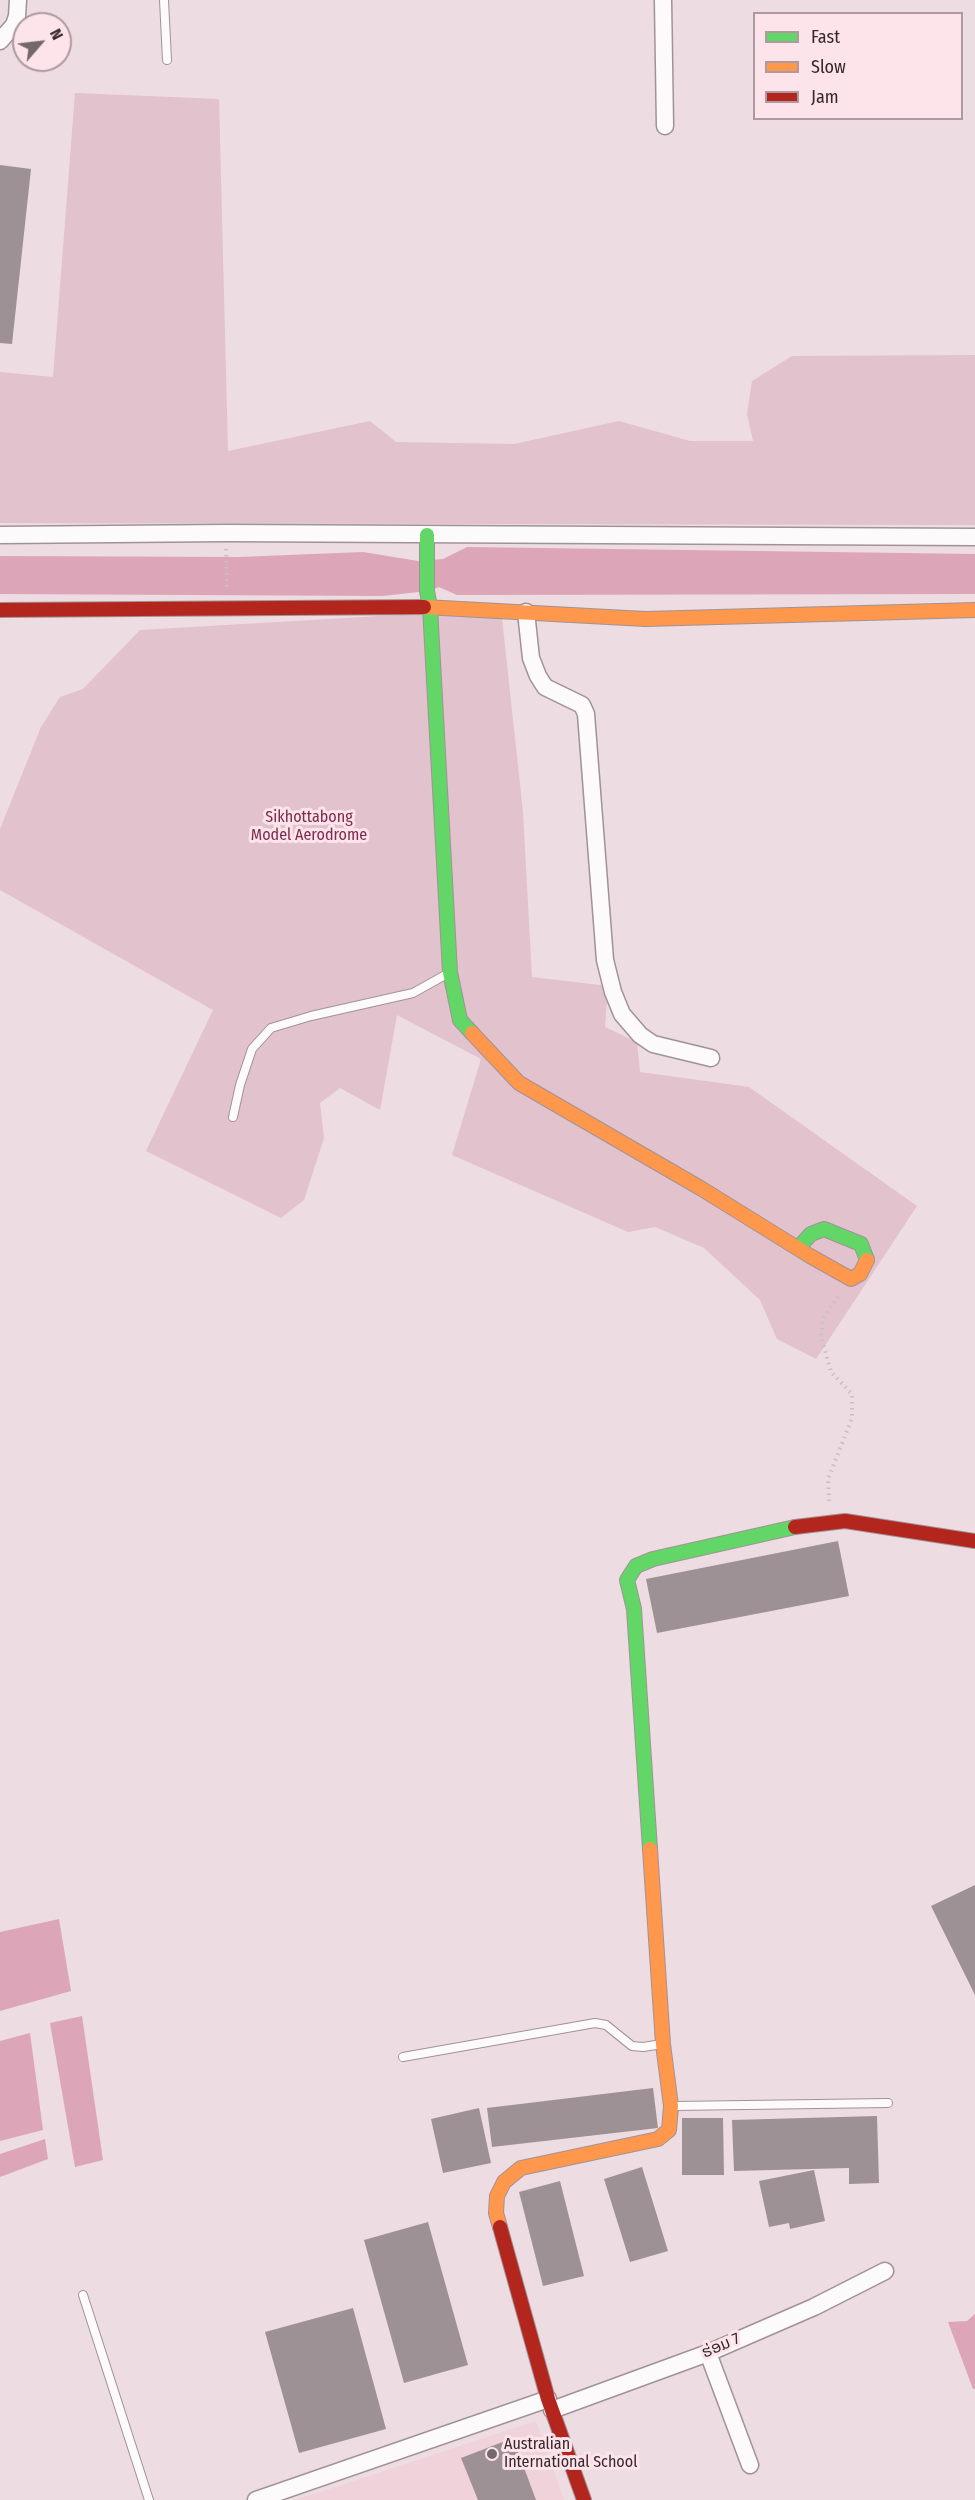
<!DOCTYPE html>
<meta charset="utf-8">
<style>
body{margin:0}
#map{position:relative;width:975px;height:2500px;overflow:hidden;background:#eddce1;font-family:"Fira Sans Condensed",sans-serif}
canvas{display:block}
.legend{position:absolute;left:753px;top:12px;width:210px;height:108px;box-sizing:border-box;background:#fde4eb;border:2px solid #ad999f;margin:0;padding:8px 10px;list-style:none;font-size:18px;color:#35292d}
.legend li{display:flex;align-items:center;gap:12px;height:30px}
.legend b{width:30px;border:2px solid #ad999f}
.north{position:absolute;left:12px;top:12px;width:60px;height:60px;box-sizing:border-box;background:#fde4eb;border:2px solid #ad999f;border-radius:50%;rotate:62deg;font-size:16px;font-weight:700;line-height:24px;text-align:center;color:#35292d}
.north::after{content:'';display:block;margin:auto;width:21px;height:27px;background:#75686c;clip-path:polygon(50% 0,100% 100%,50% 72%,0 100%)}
</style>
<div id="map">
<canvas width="975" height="2500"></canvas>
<ul class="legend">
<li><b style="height:8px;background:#63d668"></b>Fast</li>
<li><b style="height:8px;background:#ff974d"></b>Slow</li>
<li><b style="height:8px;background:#b3261e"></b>Jam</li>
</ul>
<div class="north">N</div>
</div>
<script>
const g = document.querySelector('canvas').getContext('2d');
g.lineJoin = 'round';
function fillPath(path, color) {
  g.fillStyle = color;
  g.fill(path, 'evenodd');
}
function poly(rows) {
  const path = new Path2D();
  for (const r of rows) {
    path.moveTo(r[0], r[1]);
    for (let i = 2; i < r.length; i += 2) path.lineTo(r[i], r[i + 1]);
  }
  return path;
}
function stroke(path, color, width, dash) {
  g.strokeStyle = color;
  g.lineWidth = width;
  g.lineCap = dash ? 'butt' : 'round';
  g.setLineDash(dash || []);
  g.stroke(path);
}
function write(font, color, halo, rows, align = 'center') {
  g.font = font + ' "Fira Sans Condensed","Noto Sans Lao",sans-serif';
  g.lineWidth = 6;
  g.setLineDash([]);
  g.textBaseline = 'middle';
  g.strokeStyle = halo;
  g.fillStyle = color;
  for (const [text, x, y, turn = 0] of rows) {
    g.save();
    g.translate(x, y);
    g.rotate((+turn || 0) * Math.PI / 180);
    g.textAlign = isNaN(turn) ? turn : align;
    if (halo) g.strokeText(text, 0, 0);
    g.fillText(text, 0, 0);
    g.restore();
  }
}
fillPath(poly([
 [536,2421,564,2500,294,2500,336,2487]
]), '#efd2da');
fillPath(poly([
 [75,93,219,99,228,451,370,421,396,442,514,444,619,421,690,441,753,441,747,414,752,381,792,356,975,355,975,525,0,523,0,372,53,377],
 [501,609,523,812,532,977,608,986,605,1027,637,1042,640,1072,749,1087,917,1206,816,1359,777,1339,760,1300,704,1248,655,1227,628,1232,452,1155,481,1059,397,1015,380,1110,340,1088,320,1103,324,1138,304,1200,281,1218,146,1151,213,1010,0,890,0,829,41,727,60,697,83,689,140,630]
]), '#e2c2cc');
fillPath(poly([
 [467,547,975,554,975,594,457,595,439,587,427,591,383,596,0,594,0,556,239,557,363,552,418,561,443,559],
 [59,1919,71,1991,0,2011,0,1932],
 [82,2016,103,2160,75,2167,50,2023],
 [30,2033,43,2130,0,2141,0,2041],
 [45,2139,48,2159,0,2177,0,2154],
 [975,2314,975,2389,973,2389,948,2322,967,2321]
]), '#dca6b8');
fillPath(poly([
 [0,165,31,169,12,344,0,343],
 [838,1541,849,1596,657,1633,646,1579],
 [975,1885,975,1995,931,1906],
 [653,2088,658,2128,492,2147,487,2108],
 [479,2108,491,2163,443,2173,431,2119],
 [877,2116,879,2183,849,2184,849,2168,734,2171,732,2120],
 [682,2118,723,2118,724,2175,682,2175],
 [642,2167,668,2251,630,2262,604,2179],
 [814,2170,825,2221,790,2229,789,2223,769,2227,759,2181],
 [560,2181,584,2276,543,2286,519,2192],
 [428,2222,468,2365,404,2383,364,2240],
 [353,2308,386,2429,299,2453,265,2332],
 [513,2438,536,2500,478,2500,461,2458]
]), '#9e9195');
const lane = poly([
 [164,0,167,60],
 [233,1117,240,1085,252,1049,271,1028,311,1016,413,993,447,974],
 [403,2057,595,2023,606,2025,632,2046,643,2047,662,2044],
 [674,2106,888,2103],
 [83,2295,149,2500]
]);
const street = poly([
 [663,0,665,126],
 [0,41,14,25,17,16,18,0],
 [0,535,227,533,975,537],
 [526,612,531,658,538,676,545,687,582,705,586,714,605,960,613,992,622,1014,640,1035,653,1044,711,1058],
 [708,2353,750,2465],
 [552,2410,708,2353,814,2307,885,2271],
 [256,2500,548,2399]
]);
const fast = poly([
 [427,535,427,591,430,607,450,972,460,1020,472,1033],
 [798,1248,811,1234,824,1229,861,1244,867,1260],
 [650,1849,634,1609,627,1580,636,1566,653,1559,795,1527]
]);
const slow = poly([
 [424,607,645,619,975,610],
 [472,1033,519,1083,702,1189,810,1256,851,1279,860,1274,867,1260],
 [500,2227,496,2213,497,2196,504,2182,521,2168,658,2139,669,2130,671,2106,663,2044,650,1849]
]);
const jam = poly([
 [0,610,424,607],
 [795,1527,845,1521,975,1541],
 [500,2227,548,2399,584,2500]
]);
stroke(lane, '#a09397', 10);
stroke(street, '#a09397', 19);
stroke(fast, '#a09397', 16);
stroke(slow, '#a09397', 16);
stroke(jam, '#a09397', 16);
stroke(poly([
 [226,549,227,589],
 [829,1501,828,1479,852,1418,852,1394,831,1372,821,1336,823,1318,840,1294]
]), '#c7c1c3', 4, [1.5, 4.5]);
stroke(lane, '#fcfafa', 8);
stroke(street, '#fcfafa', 16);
stroke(fast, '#63d668', 14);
stroke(slow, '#ff974d', 14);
stroke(jam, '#b3261e', 14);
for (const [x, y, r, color] of [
 [492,2454,6,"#75686c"]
]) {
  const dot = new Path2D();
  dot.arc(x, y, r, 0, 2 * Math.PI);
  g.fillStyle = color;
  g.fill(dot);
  stroke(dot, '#fde4eb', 2);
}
write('16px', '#7d2a4c', '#fde4eb', [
 ["Sikhottabong",309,818],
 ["Model Aerodrome",309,836]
]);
write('16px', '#35292d', '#fde4eb', [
 ["ຮ່ອມ 7",721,2346,-23]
]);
write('16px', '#35292d', '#fde4eb', [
 ["Australian",504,2445],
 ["International School",504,2463]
], 'left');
</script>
